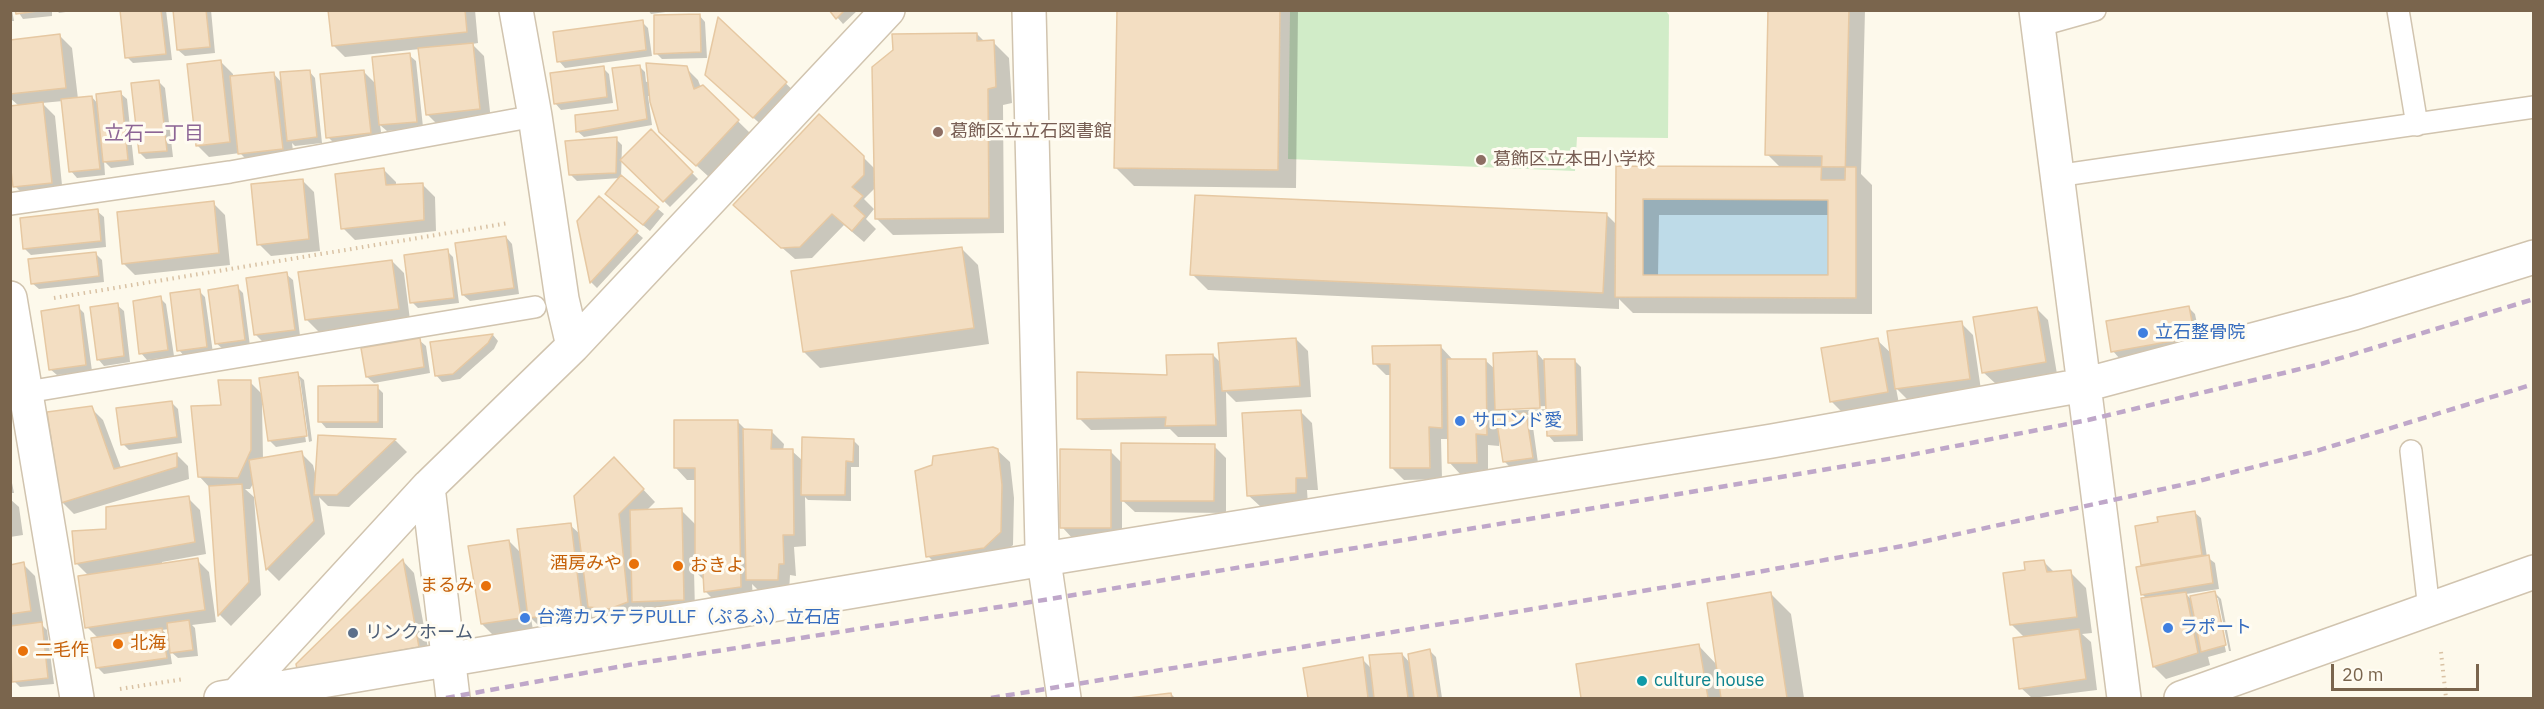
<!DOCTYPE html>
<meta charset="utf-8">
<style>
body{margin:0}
#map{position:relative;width:2544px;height:709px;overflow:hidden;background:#fdf9eb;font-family:"IBM Plex Sans",sans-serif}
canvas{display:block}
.frame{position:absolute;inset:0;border:12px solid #7a654d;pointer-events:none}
.scale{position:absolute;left:2331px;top:664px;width:148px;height:27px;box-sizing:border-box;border:3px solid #7a654d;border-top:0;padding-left:8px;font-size:18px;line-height:21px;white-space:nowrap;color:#7a654d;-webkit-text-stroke:4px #fffcf2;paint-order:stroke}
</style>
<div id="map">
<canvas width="2544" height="709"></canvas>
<div class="frame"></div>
<div class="scale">20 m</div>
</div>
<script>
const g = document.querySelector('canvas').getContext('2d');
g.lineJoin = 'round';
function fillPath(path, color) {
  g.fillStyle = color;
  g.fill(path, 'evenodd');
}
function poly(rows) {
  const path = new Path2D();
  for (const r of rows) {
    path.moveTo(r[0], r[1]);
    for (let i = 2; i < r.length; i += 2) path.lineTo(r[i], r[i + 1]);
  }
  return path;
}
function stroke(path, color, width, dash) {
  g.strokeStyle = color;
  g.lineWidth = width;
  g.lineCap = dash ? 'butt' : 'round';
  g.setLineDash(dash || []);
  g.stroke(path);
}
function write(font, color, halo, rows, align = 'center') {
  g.font = font + ' "IBM Plex Sans","Noto Sans JP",sans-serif';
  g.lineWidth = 6;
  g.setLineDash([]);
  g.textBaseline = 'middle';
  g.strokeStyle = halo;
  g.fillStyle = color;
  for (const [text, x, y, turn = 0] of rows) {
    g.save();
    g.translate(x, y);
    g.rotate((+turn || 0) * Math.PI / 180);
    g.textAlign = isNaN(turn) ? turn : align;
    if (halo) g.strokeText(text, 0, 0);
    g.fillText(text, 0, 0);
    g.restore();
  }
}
fillPath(poly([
 [1666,11,1669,15,1668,138,1577,137,1575,171,1288,159,1290,11]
]), '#d1ecc8');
const water = poly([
 [1643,199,1828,200,1828,275,1643,275,1643,199]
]);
fillPath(water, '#bedbe8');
stroke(water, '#a4c8da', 1.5);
fillPath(poly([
 [10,10,12,10,14,21,10,21],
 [17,10,52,10,52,16,23,19],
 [57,10,79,10,59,13],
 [121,10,166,10,172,60,133,63,127,57],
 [174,10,211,10,215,53,185,56,178,50],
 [330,10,475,10,478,43,472,44,484,56,491,121,439,126,427,114,420,49,345,57,333,45],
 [648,10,680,10,651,14],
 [831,10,858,10,843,24],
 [1118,10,1298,10,1296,188,1134,186,1116,168],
 [1770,10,1865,10,1861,174,1872,185,1872,314,1633,313,1619,299,1619,309,1208,290,1192,274,1606,214,1617,225,1618,168,1781,168,1767,154],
 [1659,215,1830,215,1830,277,1658,276],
 [699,15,705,22,707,58,662,59,656,53],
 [719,20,798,95,766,129,719,87],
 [642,22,648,28,652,56,565,68,559,61],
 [977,34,985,42,993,42,1009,58,1012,103,1003,105,1004,233,893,235,877,219,876,187,864,199,874,209,866,219,876,229,864,242,844,225,812,258,795,259,747,217,863,157,876,170],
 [60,36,72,48,78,99,92,97,98,104,120,93,127,99,134,165,111,168,104,161,105,175,77,178,71,171,63,101,42,103,55,116,63,195,27,198,15,186,19,106,10,98,10,41],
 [409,55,416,61,423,127,387,131,380,125,383,145,340,149,328,137,364,72,376,84],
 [221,62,233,74,233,77,273,73,282,83,309,71,315,78,322,143,295,146,292,143,294,160,252,165,240,153,209,157,197,145],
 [639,66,645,72,646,82,686,68,698,80,701,88,703,87,750,133,709,177,673,144,650,96,648,96,652,125,584,137,577,131,619,111],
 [603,68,609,74,613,103,561,110,555,103],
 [159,82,165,88,173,157,146,159,140,153],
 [651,131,698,179,670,207,622,160],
 [616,139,622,145,621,178,664,214,650,231,613,200,620,178,577,181,570,174],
 [384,170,396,182,396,186,423,185,435,197,436,231,355,240,343,228],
 [302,180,314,192,320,251,271,256,259,244],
 [213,203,225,215,230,265,135,275,123,263],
 [97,211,104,217,106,247,31,255,25,249],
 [579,222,636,232,643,238,597,288,591,282],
 [506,237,512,244,519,294,470,301,463,295],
 [962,249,978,265,989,344,820,368,804,352],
 [447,251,453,257,459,303,418,308,412,302],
 [96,254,102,260,104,282,39,289,32,283],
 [392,261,404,273,410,320,319,332,307,320],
 [286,274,293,280,300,336,262,341,255,334],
 [237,287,243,293,250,346,223,349,216,343],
 [199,291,205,297,213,353,185,357,179,350],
 [160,298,166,304,174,356,147,360,141,353],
 [117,305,124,311,130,362,104,366,98,359],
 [78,307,84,313,92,371,57,375,50,369],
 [2036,308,2048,320,2057,374,1996,384,1983,372],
 [2189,308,2195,314,2201,343,2119,358,2113,351],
 [1961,323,1973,335,1981,390,1908,400,1896,388,1899,404,1843,413,1831,401,1877,340,1892,354],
 [493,335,498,341,494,349,460,379,442,382,436,375,432,343],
 [1296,339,1308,351,1311,397,1236,402,1226,392,1227,437,1178,437,1170,429,1091,430,1079,418,1213,355,1222,364],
 [419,340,426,346,430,373,374,383,367,377],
 [1441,347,1453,360,1486,361,1496,370,1537,353,1543,360,1574,360,1581,367,1583,441,1554,442,1548,435,1547,414,1526,415,1532,420,1538,463,1510,467,1504,461,1501,437,1499,437,1499,446,1488,445,1488,474,1461,475,1449,462,1449,439,1441,439,1442,479,1404,480,1392,468,1391,375,1386,375,1374,363],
 [1547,406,1547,409,1501,411,1501,408],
 [1498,411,1504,417,1498,418],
 [297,374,304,380,312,441,309,442,300,379,297,379,306,442,276,447,269,440,264,405,262,405,263,459,301,453,313,465,316,477,319,437,396,441,407,452,349,507,328,506,319,497,325,534,279,581,267,569,254,482,250,489,245,489,254,497,261,595,231,626,220,615,210,488,199,476,222,406,250,382,263,395],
 [377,387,383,393,383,428,326,428,320,421],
 [172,403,178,409,182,443,129,450,123,444],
 [91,408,103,420,121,468,176,454,188,466,189,479,74,514,62,502],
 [1300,411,1312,423,1318,490,1307,490,1308,505,1261,507,1248,495],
 [738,422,746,430,772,432,784,444,783,451,792,451,803,461,853,440,859,446,859,467,851,467,851,501,808,500,805,497,806,546,794,547,796,576,790,575,789,592,760,592,752,584,753,598,718,604,706,592,705,581,694,570,695,612,645,613,638,606,639,614,602,618,591,608,593,623,542,629,531,618,533,630,494,636,482,624,509,541,522,554,570,525,581,535,626,471,655,502,646,511,681,510,696,525,696,480,687,480,675,467],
 [1214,446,1226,458,1226,513,1135,512,1122,500,1122,540,1074,540,1062,527,1110,451,1123,464],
 [997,450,1010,462,1014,498,1013,545,997,560,940,568,928,556],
 [10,473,14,493,10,493],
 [188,498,200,510,206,554,162,562,162,565,197,560,209,572,216,622,192,625,195,628,198,656,178,658,170,651,172,664,104,674,97,667,98,638,87,627,89,576,77,564,107,531],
 [169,629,170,637,162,630],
 [10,499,19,507,23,535,10,537],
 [2194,512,2201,518,2207,557,2215,563,2219,589,2186,594,2193,601,2215,593,2221,599,2231,651,2229,651,2218,598,2215,598,2226,652,2208,657,2210,665,2166,679,2154,667,2143,599,2147,599,2142,594,2145,567,2142,564,2160,523],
 [403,561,414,573,430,659,311,681],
 [2043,561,2055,573,2070,572,2086,588,2092,633,2082,634,2091,642,2097,690,2032,698,2021,688,2025,638,2011,624,2027,572],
 [23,564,35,576,43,623,40,623,47,630,54,684,20,687,14,681,10,657,10,566],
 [1770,593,1791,614,1804,698,1583,698,1577,666,1699,646,1717,665],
 [1430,651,1436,657,1442,698,1309,698,1305,669,1362,659,1372,669,1402,654,1411,664],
 [1171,694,1175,698,1141,698]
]), '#0003');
const building = poly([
 [15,10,45,10,16,14,15,10],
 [120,10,161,10,166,54,125,58,120,10],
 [173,10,206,10,210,47,177,50,173,10],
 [328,10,465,10,467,32,332,46,328,10],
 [829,10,845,10,836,19,829,10],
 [1117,10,1280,10,1278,170,1114,168,1117,10],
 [1768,10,1849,10,1845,180,1821,180,1822,156,1765,155,1768,10],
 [700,14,701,52,654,54,654,15,700,14],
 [718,17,787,82,753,118,705,75,718,17],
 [643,20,646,50,557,62,553,32,643,20],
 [977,33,977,41,994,40,996,87,988,89,989,218,875,219,872,67,893,50,892,34,977,33],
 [60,34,66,88,10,94,10,40,60,34],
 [473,43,480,109,426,115,418,48,473,43],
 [410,53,417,122,379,125,372,57,410,53],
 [221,60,230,142,196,146,187,64,221,60],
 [646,63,687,66,694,89,703,85,739,120,696,166,659,132,650,102,646,63],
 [640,65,647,119,576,132,575,115,618,110,612,68,640,65],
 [604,66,607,97,554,104,550,73,604,66],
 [310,70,317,137,287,141,280,72,310,70],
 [364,70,371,133,326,138,320,74,364,70],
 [274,72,283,149,238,154,230,76,274,72],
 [159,80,167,151,139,153,131,83,159,80],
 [121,91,128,160,103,162,96,94,121,91],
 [92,96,100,169,69,172,61,99,92,96],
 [43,102,52,183,13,187,10,162,10,106,43,102],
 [819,114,864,156,864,175,852,187,863,196,854,206,865,216,852,231,832,214,800,247,781,248,733,205,819,114],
 [651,129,693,172,663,202,620,160,651,129],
 [617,137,616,173,569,175,565,141,617,137],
 [1616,166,1856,167,1856,298,1615,297,1616,166],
 [1643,199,1828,200,1828,275,1643,275,1643,199],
 [384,168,386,185,423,183,424,220,341,229,335,174,384,168],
 [621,175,659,207,643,225,605,194,621,175],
 [303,179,309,239,257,245,251,184,303,179],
 [1195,195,1607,213,1603,293,1190,275,1195,195],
 [599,196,638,231,590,283,577,221,599,196],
 [214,201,219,253,122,264,117,212,214,201],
 [98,209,101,241,23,249,20,218,98,209],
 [506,236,514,288,462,295,455,243,506,236],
 [962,247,974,328,803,352,791,271,962,247],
 [448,249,454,298,410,303,404,255,448,249],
 [96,252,99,276,31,284,28,259,96,252],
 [392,260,399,309,305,320,298,272,392,260],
 [287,272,295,330,254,335,246,278,287,272],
 [238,285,245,340,215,344,208,290,238,285],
 [200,289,207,347,177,351,170,293,200,289],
 [161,296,168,350,139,354,133,301,161,296],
 [118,303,124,356,97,360,90,307,118,303],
 [79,305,86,365,49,370,41,311,79,305],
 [2189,306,2195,337,2111,352,2106,321,2189,306],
 [2037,307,2046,362,1982,373,1973,317,2037,307],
 [1962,321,1970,379,1895,389,1887,331,1962,321],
 [493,334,488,343,453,374,435,376,430,342,493,334],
 [420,338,424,367,366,377,361,348,420,338],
 [1296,338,1300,386,1222,391,1218,343,1296,338],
 [1878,338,1888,392,1830,402,1821,348,1878,338],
 [1441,345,1442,428,1429,427,1430,468,1390,468,1390,364,1373,364,1372,346,1441,345],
 [1537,351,1540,408,1495,410,1493,353,1537,351],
 [1213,354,1216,425,1165,426,1166,417,1077,419,1077,372,1167,375,1166,355,1213,354],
 [1447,359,1486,359,1487,435,1476,434,1477,463,1448,463,1447,359],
 [1544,359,1575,359,1577,435,1547,436,1544,359],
 [298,372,307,436,268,441,259,378,298,372],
 [218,380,251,380,251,450,238,478,198,477,191,406,221,405,218,380],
 [378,385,378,422,318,422,318,386,378,385],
 [172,401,177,437,121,445,116,408,172,401],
 [92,406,114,469,177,453,177,467,61,503,47,412,92,406],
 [1301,410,1307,478,1296,478,1296,493,1247,496,1242,413,1301,410],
 [1526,413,1533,458,1503,462,1496,417,1526,413],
 [674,420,738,420,741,587,704,592,703,573,695,573,695,468,674,468,674,420],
 [743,429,772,430,771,449,793,449,794,535,783,535,784,564,779,564,778,580,746,580,743,429],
 [318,435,396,439,337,495,314,495,318,435],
 [802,437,854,439,853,462,846,461,845,495,801,495,802,437],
 [1121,443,1215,444,1214,501,1121,501,1121,443],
 [993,447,998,449,1002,485,1001,532,984,548,926,557,915,471,932,465,933,456,993,447],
 [1060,449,1111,450,1111,528,1060,528,1060,449],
 [302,451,314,521,266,570,249,460,302,451],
 [614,457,644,489,619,514,628,602,609,609,588,607,574,496,614,457],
 [242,484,249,582,218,616,209,486,242,484],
 [189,496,195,542,75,564,72,531,106,529,106,507,189,496],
 [682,508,684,600,632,602,630,510,682,508],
 [2195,511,2202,555,2141,565,2135,526,2158,522,2157,517,2195,511],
 [571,523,582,612,528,618,517,529,571,523],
 [509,540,521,618,481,624,468,546,509,540],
 [2209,555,2213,583,2141,595,2136,567,2209,555],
 [198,558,205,610,85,628,78,576,198,558],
 [403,559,419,647,297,669,296,664,403,559],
 [2044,560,2047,572,2071,570,2077,617,2010,625,2003,573,2025,570,2024,562,2044,560],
 [24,562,31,611,10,614,10,565,24,562],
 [2215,591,2226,645,2201,652,2190,596,2215,591],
 [1771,592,1787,698,1721,698,1707,603,1771,592],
 [2186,592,2198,653,2153,667,2141,598,2186,592],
 [189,620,193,650,170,653,167,623,189,620],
 [42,622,48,678,12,682,10,626,42,622],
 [162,628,167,658,96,668,91,638,162,628],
 [2079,629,2086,679,2019,689,2013,638,2079,629],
 [1699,644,1708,698,1581,698,1576,664,1699,644],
 [1430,649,1438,698,1414,698,1408,654,1430,649],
 [1402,653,1408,698,1374,698,1369,655,1402,653],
 [1363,657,1368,698,1308,698,1303,668,1363,657],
 [1171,693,1172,698,1129,698,1171,693]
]);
fillPath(building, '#f3dec2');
stroke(building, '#e6c8a2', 1.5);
const service = poly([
 [2398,10,2417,125],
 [2038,26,2095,10],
 [2056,176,2534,107],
 [10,204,230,172,535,116],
 [27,392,535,307],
 [2411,451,2429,610]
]);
const minor = poly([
 [516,10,535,116,562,299,573,346],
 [1029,10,1042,547,1064,698],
 [2036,10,2124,698],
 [10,298,77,698],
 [428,487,453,698],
 [236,696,428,487,573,346,888,10],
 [221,698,1044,559,1772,441,2084,385,2354,313,2534,257]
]);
const tertiary = poly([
 [2181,698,2534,572]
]);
stroke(service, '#d1c4af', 24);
stroke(minor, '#d1c4af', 36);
stroke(tertiary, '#d1c4af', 36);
stroke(poly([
 [54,298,509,223],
 [2441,652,2446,698],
 [120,689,184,679]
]), '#d9c2a4', 4, [1.5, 4.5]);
stroke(service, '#fff', 21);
stroke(minor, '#fff', 33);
stroke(tertiary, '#fff', 33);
stroke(poly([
 [446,698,634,664,1050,599,1900,457,2088,420,2321,364,2534,299],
 [991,698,1752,573,1908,545,2195,482,2313,452,2534,384]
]), '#bfa7c9', 4.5, [9, 6]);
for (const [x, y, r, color] of [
 [938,132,6,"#8d6e63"],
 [1481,160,6,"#8d6e63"],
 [2143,333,6,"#3f7fe0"],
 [1460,421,6,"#3f7fe0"],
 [634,564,6,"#e8710a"],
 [678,566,6,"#e8710a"],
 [486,586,6,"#e8710a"],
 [525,618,6,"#3f7fe0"],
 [2168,628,6,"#3f7fe0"],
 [353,633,6,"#5c6f8a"],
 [118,644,6,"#e8710a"],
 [23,651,6,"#e8710a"],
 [1642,681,6,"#0f9aa8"]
]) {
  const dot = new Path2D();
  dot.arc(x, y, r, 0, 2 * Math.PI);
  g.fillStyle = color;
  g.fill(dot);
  stroke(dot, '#fffcf2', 2);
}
write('18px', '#785e54', '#fffcf2', [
 ["葛飾区立立石図書館",950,132],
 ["葛飾区立本田小学校",1493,160]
], 'left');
write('18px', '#366cbe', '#fffcf2', [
 ["立石整骨院",2155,333],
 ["サロンド愛",1472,421],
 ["台湾カステラPULLF（ぷるふ）立石店",537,618],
 ["ラポート",2180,628]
], 'left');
write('18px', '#c56008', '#fffcf2', [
 ["酒房みや",622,564,"right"],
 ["おきよ",690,566],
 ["まるみ",474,586,"right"],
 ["北海",130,644],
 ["二毛作",35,651]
], 'left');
write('18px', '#4e5e75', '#fffcf2', [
 ["リンクホーム",365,633]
], 'left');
write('18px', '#0d838f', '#fffcf2', [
 ["culture house",1654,681]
], 'left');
write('20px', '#8d6595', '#fffcf2', [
 ["立石一丁目",154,134]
]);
</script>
